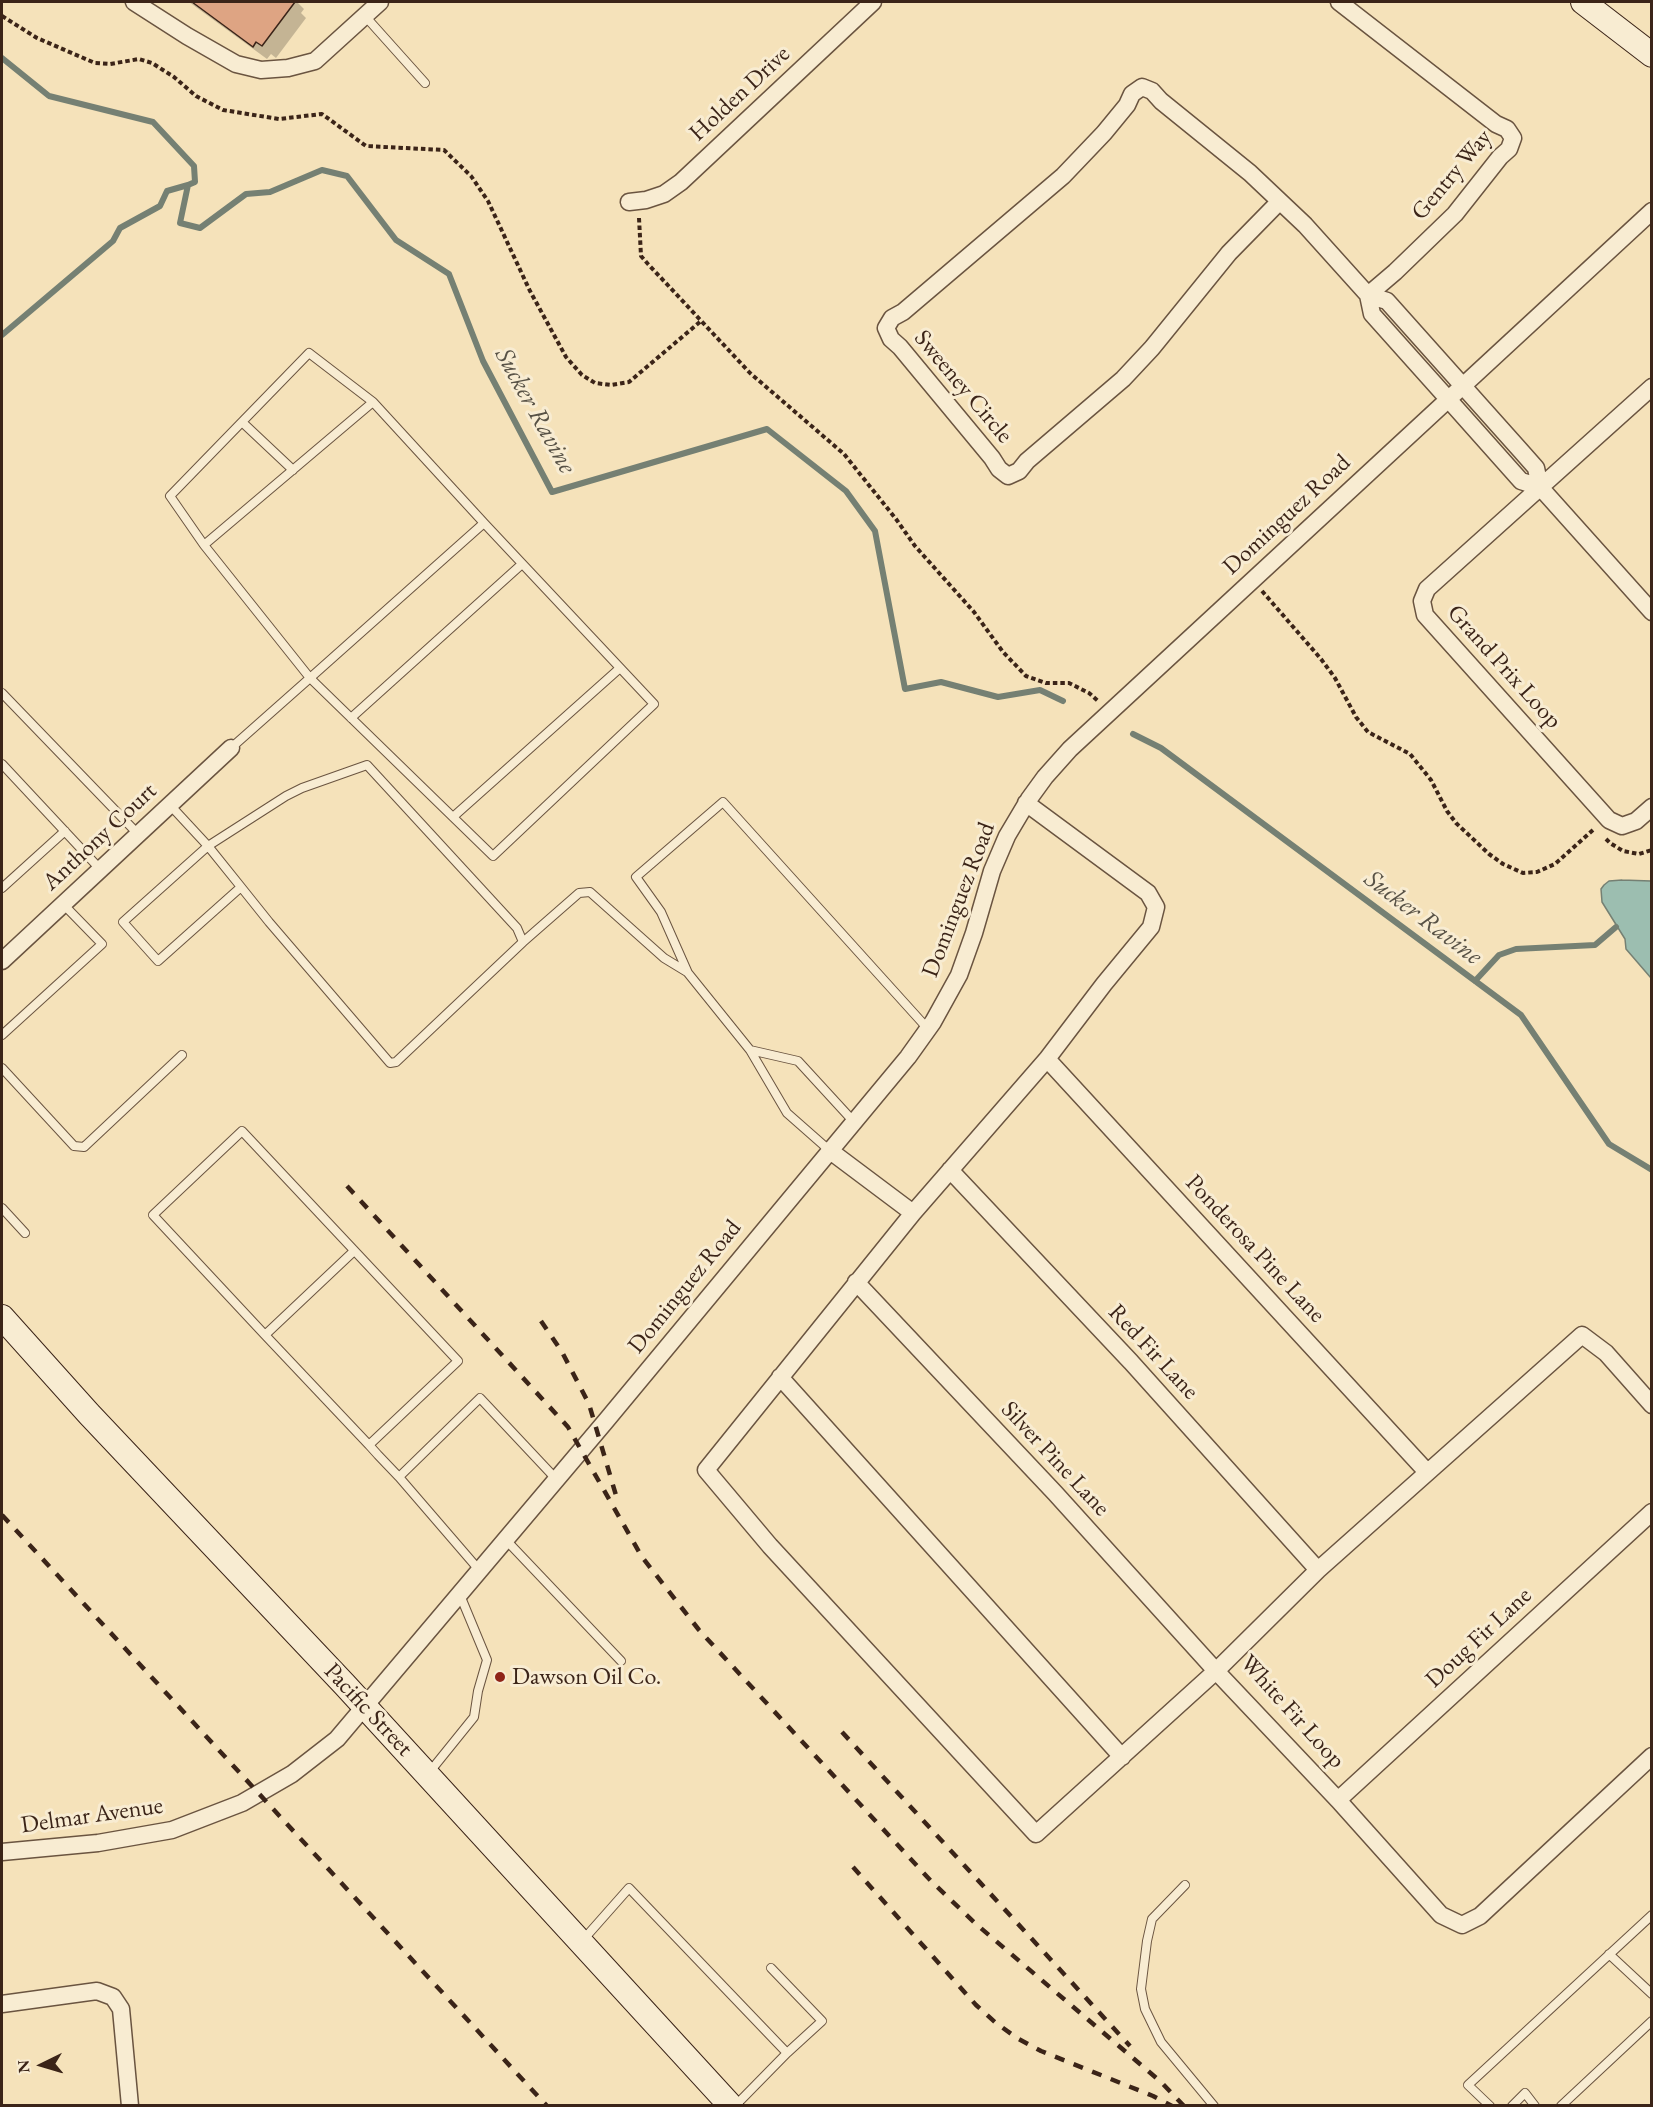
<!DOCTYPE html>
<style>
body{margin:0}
#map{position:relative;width:1653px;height:2107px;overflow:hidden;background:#f5e2ba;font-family:"EB Garamond",serif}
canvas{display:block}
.frame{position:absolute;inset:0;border:3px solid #3b2418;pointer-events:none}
.north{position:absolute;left:12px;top:2035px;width:60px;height:60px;-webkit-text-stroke:4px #f8ecd2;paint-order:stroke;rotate:265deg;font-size:16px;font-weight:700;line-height:24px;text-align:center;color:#3b2418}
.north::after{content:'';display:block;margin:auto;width:21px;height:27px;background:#3b2418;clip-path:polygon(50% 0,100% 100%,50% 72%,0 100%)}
</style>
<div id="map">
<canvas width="1653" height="2107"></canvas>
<div class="frame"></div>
<div class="north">N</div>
</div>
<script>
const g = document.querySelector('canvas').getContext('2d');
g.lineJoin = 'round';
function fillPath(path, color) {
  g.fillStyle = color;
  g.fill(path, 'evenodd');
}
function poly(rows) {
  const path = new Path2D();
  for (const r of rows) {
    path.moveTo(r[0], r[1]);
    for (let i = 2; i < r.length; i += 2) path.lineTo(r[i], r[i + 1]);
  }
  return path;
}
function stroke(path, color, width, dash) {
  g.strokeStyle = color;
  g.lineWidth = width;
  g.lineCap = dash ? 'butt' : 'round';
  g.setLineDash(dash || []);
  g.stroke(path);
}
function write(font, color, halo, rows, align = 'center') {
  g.font = font + ' "EB Garamond",serif';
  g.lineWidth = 6;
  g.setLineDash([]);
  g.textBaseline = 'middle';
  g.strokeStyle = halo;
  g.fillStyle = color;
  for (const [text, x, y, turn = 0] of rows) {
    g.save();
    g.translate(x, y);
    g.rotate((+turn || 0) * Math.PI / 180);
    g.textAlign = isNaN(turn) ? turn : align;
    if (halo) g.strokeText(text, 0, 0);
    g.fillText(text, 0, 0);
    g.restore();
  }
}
const water = poly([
 [1622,880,1651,881,1651,978,1626,949,1625,939,1602,902,1601,889,1604,885,1609,881,1622,880]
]);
fillPath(water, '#9cbeb0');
stroke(water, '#758073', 1.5);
fillPath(poly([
 [189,2,297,2,304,9,301,13,306,18,276,58,271,54,267,59]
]), '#0003');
stroke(poly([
 [2,58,49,96,153,122,194,166,195,182,188,185],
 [2,335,113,241,120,228,160,206,167,191,188,185,180,223,200,228,246,194,270,192,322,170,347,176,396,240,449,274,483,361,552,492,767,429,846,491,875,531,905,689,941,682,998,697,1040,690,1063,701],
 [1133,734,1161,748,1521,1015,1609,1144,1652,1170],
 [1475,981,1499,955,1516,949,1595,945,1616,927]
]), '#758073', 6);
const building = poly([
 [192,2,295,2,262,46,256,42,253,47,192,2]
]);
fillPath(building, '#dea483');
stroke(building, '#3b2418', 1.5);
const lane = poly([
 [365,16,425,83],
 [242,422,293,470],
 [204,545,170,496,309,353,373,402],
 [2,693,138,834],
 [351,718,522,564],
 [231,748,310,678,484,523,654,704,493,856,310,678,204,545,373,402,484,523],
 [2,764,100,869],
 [170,805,208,846,286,796,302,788,367,765,517,928,523,942,396,1062,390,1063,269,922,241,887,208,846,123,922,158,961,241,887],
 [453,817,620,668],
 [2,888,65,831],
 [523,942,579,893,590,892,664,958,687,972],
 [2,1035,102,944,63,904],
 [750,1050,787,1113,829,1150],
 [2,1068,74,1146,84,1147,182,1055],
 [854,1122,798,1061,750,1050,688,973,661,912,636,877,723,802,928,1029],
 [2,1208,25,1233],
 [265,1335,354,1251],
 [369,1445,458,1361,242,1131,153,1215,265,1335,369,1445,378,1455,399,1477],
 [506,1540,621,1661],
 [480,1571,399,1477,480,1398,557,1480],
 [428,1774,474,1717,478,1691,487,1660,460,1595],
 [1185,1885,1152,1919,1147,1941,1141,1989,1145,2009,1161,2042,1214,2106],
 [583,1940,629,1888,787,2053,735,2106],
 [1609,1954,1652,1994],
 [771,1968,822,2021,787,2053],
 [1490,2106,1468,2085,1652,1915],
 [1512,2106,1525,2093,1535,2106],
 [1561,2106,1652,2021]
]);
const street = poly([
 [134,2,187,36,236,64,261,70,288,68,315,61,380,2],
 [1339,2,1496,124,1507,129,1513,138,1509,149,1500,157,1455,214,1395,272,1368,295],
 [629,202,646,200,664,194,681,182,873,2],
 [1279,202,1229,253,1152,348,1123,379,1027,461,1019,471,1008,476,999,469,992,458,900,347,891,339,886,328,892,318,903,312,1063,176,1104,133,1127,105,1132,94,1142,87,1152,91,1161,101,1250,173,1305,225,1368,295,1372,314,1448,399,1521,481,1540,487,1652,612],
 [1368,295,1387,301,1521,451,1536,468,1540,487],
 [1652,387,1427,589,1422,601,1425,615,1609,820,1622,826,1636,821,1652,807],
 [1026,803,1148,893,1156,907,1151,927,1104,984,1047,1059,913,1213,706,1470,770,1546,1036,1834,1216,1671,1318,1570,1582,1335,1606,1353,1652,1405],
 [2,961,231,748],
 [1047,1059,1427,1472],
 [829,1150,913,1213],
 [950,1170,1131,1362,1318,1570],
 [856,1282,1055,1493,1216,1671,1338,1800,1441,1915,1462,1925,1480,1916,1652,1756],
 [780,1377,1122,1757],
 [1338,1800,1652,1512],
 [2,1852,98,1843,172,1830,242,1803,292,1774,337,1739,605,1422,908,1057,933,1022,959,975,974,933,992,871,1007,836,1029,799,1045,777,1070,749,1652,211],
 [2,2004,97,1991,113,1997,121,2009,130,2106]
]);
const secondary = poly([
 [1583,2,1652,55],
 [2,1317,89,1414,345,1685,731,2106]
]);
stroke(lane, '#6a5440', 10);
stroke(street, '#6a5440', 19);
stroke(secondary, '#3b2418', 26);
stroke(poly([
 [2,16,37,38,95,63,110,64,139,59,152,63,174,77,196,96,223,110,279,119,322,114,366,146,444,150,471,176,488,201,530,291,566,357,582,375,595,383,611,385,629,382,701,321],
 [639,218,641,256,648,264,750,373,844,454,896,519,915,546,974,612,1003,652,1026,676,1046,683,1069,683,1089,693,1098,701],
 [1262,591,1321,659,1335,678,1356,717,1368,732,1410,754,1431,780,1447,811,1456,823,1489,854,1503,864,1523,873,1537,872,1555,864,1594,829],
 [1606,839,1610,843,1623,851,1639,854,1652,850]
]), '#3b2418', 4, [4.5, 3]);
stroke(lane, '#f8ecd2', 8);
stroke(street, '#f8ecd2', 16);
stroke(secondary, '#f8ecd2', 24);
stroke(poly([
 [347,1186,568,1427,642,1557,699,1630,931,1881,976,1924,1161,2082,1184,2106],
 [541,1321,562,1352,589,1404,618,1502],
 [2,1515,547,2106],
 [842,1732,1130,2046],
 [853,1867,976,2005,996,2023,1017,2038,1041,2051,1153,2096,1172,2106]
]), '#3b2418', 4.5, [10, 10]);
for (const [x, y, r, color] of [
 [500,1677,6,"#8f2418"]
]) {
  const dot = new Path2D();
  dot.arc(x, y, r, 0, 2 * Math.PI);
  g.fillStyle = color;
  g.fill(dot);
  stroke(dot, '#f8ecd2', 2);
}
write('24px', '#3b2418', '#f8ecd2', [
 ["Holden Drive",740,94,-43],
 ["Gentry Way",1452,175,-50],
 ["Sweeney Circle",963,387,50],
 ["Dominguez Road",1287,515,-43],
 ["Grand Prix Loop",1504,667,48],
 ["Anthony Court",100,837,-43],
 ["Dominguez Road",959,900,-69],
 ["Ponderosa Pine Lane",1255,1249,47],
 ["Dominguez Road",685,1287,-51],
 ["Red Fir Lane",1153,1352,47],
 ["Silver Pine Lane",1055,1459,47],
 ["Doug Fir Lane",1479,1638,-43],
 ["Pacific Street",368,1710,47],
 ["White Fir Loop",1292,1712,48],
 ["Delmar Avenue",92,1816,-8]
]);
write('24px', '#3b2418', '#f8ecd2', [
 ["Dawson Oil Co.",512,1677]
], 'left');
write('italic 26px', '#585246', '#f8ecd2', [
 ["Sucker Ravine",535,411,61],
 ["Sucker Ravine",1423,918,37]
]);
</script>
